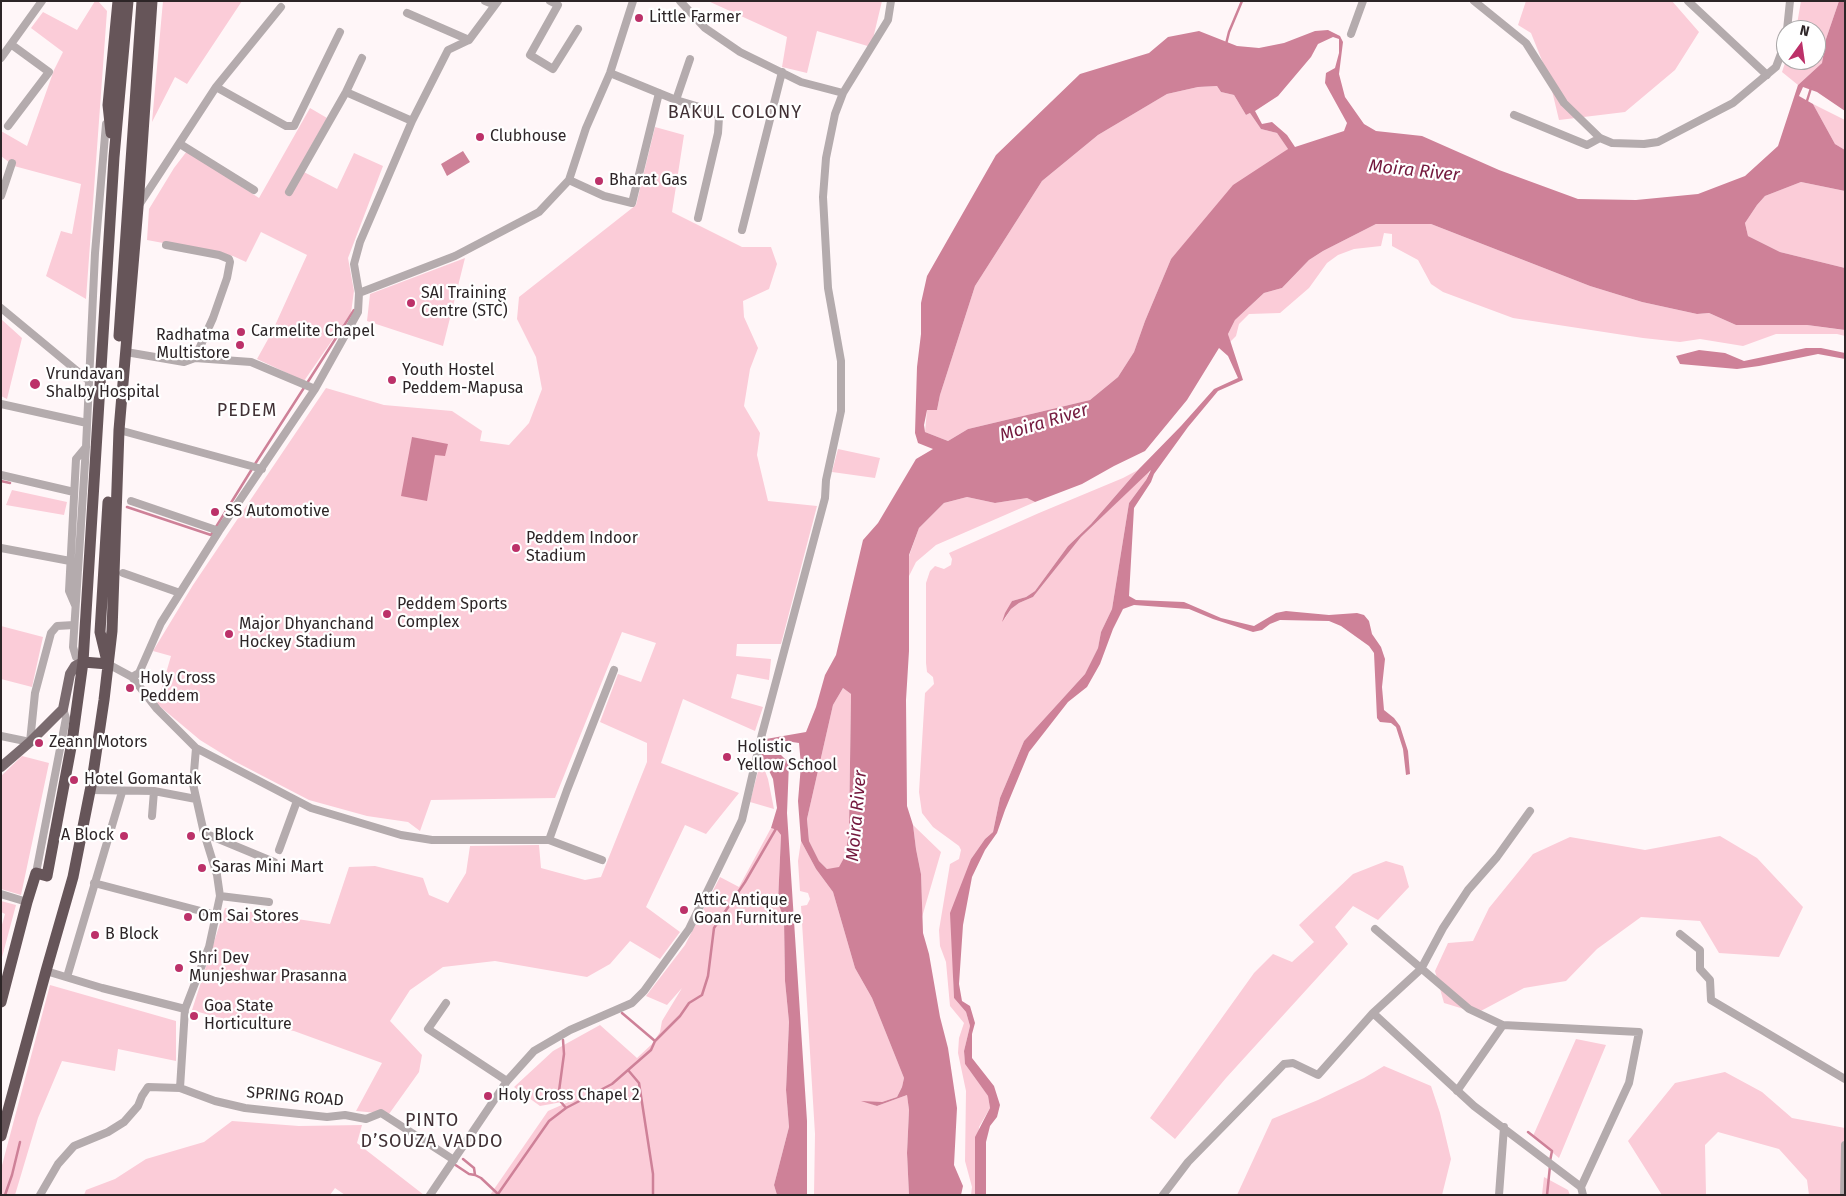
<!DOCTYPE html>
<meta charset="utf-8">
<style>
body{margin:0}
#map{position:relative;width:1846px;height:1196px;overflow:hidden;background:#fff6f8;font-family:"Fira Sans",sans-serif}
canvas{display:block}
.frame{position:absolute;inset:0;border:2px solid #2d2527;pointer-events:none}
.north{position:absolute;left:1776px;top:20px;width:50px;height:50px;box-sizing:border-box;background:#fff;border:1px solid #aba8a9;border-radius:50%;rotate:14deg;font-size:14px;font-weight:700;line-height:20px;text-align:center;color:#2d2527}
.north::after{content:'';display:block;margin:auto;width:18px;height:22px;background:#bc3169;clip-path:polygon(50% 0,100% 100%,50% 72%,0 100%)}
</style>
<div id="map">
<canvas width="1846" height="1196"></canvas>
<div class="frame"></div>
<div class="north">N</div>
</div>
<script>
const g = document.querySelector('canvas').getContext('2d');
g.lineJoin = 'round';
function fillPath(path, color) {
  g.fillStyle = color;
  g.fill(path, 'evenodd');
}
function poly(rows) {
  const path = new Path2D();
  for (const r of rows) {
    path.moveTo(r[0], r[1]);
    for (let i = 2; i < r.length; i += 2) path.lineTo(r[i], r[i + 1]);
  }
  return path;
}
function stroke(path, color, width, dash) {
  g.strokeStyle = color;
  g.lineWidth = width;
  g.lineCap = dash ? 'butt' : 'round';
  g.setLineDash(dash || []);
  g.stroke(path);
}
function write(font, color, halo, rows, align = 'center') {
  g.font = font + ' "Fira Sans",sans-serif';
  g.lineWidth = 4.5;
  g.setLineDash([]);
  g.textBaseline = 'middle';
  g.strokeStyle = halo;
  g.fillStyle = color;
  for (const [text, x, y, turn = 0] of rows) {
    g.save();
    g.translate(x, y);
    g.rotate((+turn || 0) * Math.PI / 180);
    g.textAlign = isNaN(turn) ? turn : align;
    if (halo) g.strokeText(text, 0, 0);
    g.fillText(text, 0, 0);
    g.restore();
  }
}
fillPath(poly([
 [95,1,98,1,107,11,86,299,46,276,61,231,72,234,81,184,14,166,1,156,1,131,27,146,54,70,63,52,31,28,43,12,77,30],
 [163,1,242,1,187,84,175,77,152,122],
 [708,1,882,1,871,47,817,31,807,73,782,67,787,37],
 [1526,1,1672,1,1699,32,1675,70,1625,112,1559,120,1549,78,1531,33,1518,25],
 [1801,1,1839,1,1826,39,1822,63,1798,85,1782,72,1786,60,1816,60,1816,30,1796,30],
 [1217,86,1221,92,1234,95,1246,115,1250,113,1261,129,1277,133,1288,149,1171,259,1145,321,1134,352,1118,377,1090,400,968,429,948,441,925,432,927,410,937,410,940,395,975,286,1042,181,1098,135,1167,94,1198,87],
 [1813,104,1845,120,1845,150,1835,144],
 [310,108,327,118,298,169,337,189,354,153,383,166,348,258,354,291,351,313,304,381,257,359,272,332,307,255,261,232,246,262,233,256,147,240,149,209,174,168,187,151,259,198],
 [655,127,684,135,672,212,742,247,771,247,777,264,769,289,743,301,744,317,758,348,750,369,744,406,760,433,757,455,768,501,817,506,781,644,737,644,736,656,771,659,769,680,737,674,731,698,763,707,755,731,683,699,661,763,739,793,706,834,685,825,646,907,680,932,660,959,630,941,610,964,587,977,495,961,443,967,410,990,390,1021,422,1055,419,1072,389,1114,356,1111,382,1063,294,1031,216,1017,192,1010,225,908,330,924,349,867,375,866,423,878,429,895,448,903,466,873,470,846,539,845,541,868,585,880,601,877,647,762,647,743,600,722,618,674,641,682,656,643,622,632,555,798,431,800,420,831,408,822,367,816,309,800,234,761,200,740,157,704,171,656,153,651,193,585,326,388,384,405,452,411,482,431,480,441,509,445,529,423,542,389,536,357,517,319,519,297,636,205],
 [1801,182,1845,191,1845,268,1780,252,1748,236,1745,223,1757,205,1765,196],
 [1376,224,1431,224,1590,286,1642,302,1697,314,1709,313,1736,325,1807,325,1844,330,1845,336,1837,334,1776,334,1743,346,1700,339,1680,342,1643,338,1513,318,1443,292,1431,284,1418,260,1392,246,1392,234,1384,233,1381,246,1354,249,1338,255,1327,263,1309,288,1280,313,1249,314,1239,324,1236,336,1230,342,1228,334,1235,320,1264,293,1282,288,1309,260,1323,251],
 [465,258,443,346,367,321,370,294],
 [1,319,22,338,7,399,1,396],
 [838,449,880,458,875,478,832,472],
 [1138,470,1091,524,1068,546,1035,591,1026,597,1012,601,1004,620,1011,609,1019,603,1033,597,1081,537,1150,470,1146,480,1129,503,1112,609,1101,632,1098,648,1085,674,1024,741,1000,798,993,832,985,839,971,859,953,973,954,998,966,1012,970,1026,964,1051,965,1064,988,1096,990,1108,979,1127,975,1195,971,1195,972,1187,965,1161,966,1091,958,1053,959,1038,964,1023,950,1006,946,962,940,946,939,930,950,864,959,859,961,850,959,846,933,827,922,813,919,792,925,693,934,684,933,677,927,672,926,663,926,583,930,571,935,566,944,569,951,565,952,559,949,553,1039,513,1123,478],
 [12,490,67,502,64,515,6,505],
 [967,497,995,503,1027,498,1035,502,936,545,916,562,909,576,909,556,919,528,944,503],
 [1,626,43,637,32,687,1,679],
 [843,688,851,694,849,832,845,856,839,868,827,869,819,861,809,841,807,819,833,705],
 [22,756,49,763,21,895,1,889,1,776],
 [761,760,768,779,774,809,750,802],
 [913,825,941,852,922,917,921,874,916,849],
 [771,828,777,830,781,835,778,902,784,920,785,981,789,1022,786,1090,789,1127,774,1185,777,1195,490,1195,548,1111,573,1100,540,1106,514,1087,553,1051,600,1025,637,1058,652,1044,660,1032,662,1021,682,988,667,1005,646,996,685,945,720,877,739,887],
 [1720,836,1757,858,1803,907,1779,957,1719,953,1700,921,1641,917,1597,949,1566,981,1524,988,1477,1013,1444,1003,1435,971,1448,943,1473,941,1489,908,1533,854,1570,837,1645,850],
 [801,841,816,869,833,892,855,968,872,998,904,1078,902,1087,897,1097,882,1102,867,1102,877,1106,907,1095,909,1110,907,1153,909,1195,814,1195,815,1134,801,906,807,905,810,899,808,893,800,891,798,861],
 [1386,861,1403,866,1409,887,1378,920,1353,906,1335,927,1348,944,1226,1078,1175,1139,1150,1118,1254,973,1273,954,1292,962,1314,942,1299,925,1353,874],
 [1,901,16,905,1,961,1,928,5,914,1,912],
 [50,985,176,1021,176,1061,118,1049,115,1071,62,1061,38,1118,15,1195,1,1195,1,1169],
 [1576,1039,1606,1045,1559,1158,1533,1136],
 [1384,1066,1431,1086,1440,1113,1451,1159,1442,1195,1237,1195,1272,1119,1318,1100,1364,1078],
 [1725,1072,1762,1092,1792,1118,1845,1128,1845,1195,1809,1195,1807,1180,1779,1149,1718,1132,1705,1145,1706,1195,1662,1195,1628,1141,1675,1083],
 [232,1121,299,1126,362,1125,357,1143,424,1195,345,1195,335,1188,330,1195,84,1195,86,1190,115,1179,146,1159,204,1142],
 [1544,1177,1568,1190,1570,1195,1542,1195]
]), '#fbccd8');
fillPath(poly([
 [1839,1,1845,1,1845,111,1817,92,1803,87,1799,96,1813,104,1835,144,1845,150,1845,191,1801,182,1765,196,1757,205,1745,223,1748,236,1780,252,1845,268,1845,330,1807,325,1736,325,1709,313,1697,314,1642,302,1590,286,1431,224,1376,224,1323,251,1309,260,1282,288,1264,293,1235,320,1228,334,1243,380,1218,391,1188,427,1154,474,1151,482,1134,508,1129,596,1136,600,1184,602,1221,618,1254,626,1276,613,1286,611,1329,615,1357,613,1364,615,1369,621,1372,634,1381,647,1385,659,1382,687,1384,710,1394,718,1400,726,1408,751,1410,774,1406,775,1403,749,1396,727,1391,723,1380,722,1377,718,1374,653,1369,646,1341,626,1329,621,1280,620,1270,624,1262,630,1253,632,1213,619,1189,609,1134,605,1123,609,1113,629,1100,664,1087,687,1068,702,1029,752,1005,810,997,833,985,850,972,877,963,925,959,984,962,1001,970,1006,975,1023,972,1034,972,1058,994,1086,1000,1105,997,1117,990,1126,986,1142,986,1195,975,1195,975,1137,990,1108,988,1096,965,1064,964,1051,970,1026,966,1012,954,998,950,913,971,859,985,839,993,832,1000,798,1024,741,1085,674,1098,648,1101,632,1112,609,1129,503,1146,480,1151,470,1081,537,1033,597,1019,603,1011,609,1002,622,1005,613,1012,601,1026,597,1035,591,1068,546,1091,524,1138,470,1181,426,1214,389,1238,378,1228,356,1219,348,1187,400,1145,451,1114,466,1082,484,1035,502,1027,498,995,503,967,497,944,503,919,528,909,555,909,651,906,700,907,806,913,825,916,849,921,874,923,933,929,954,940,1017,948,1048,957,1108,954,1165,963,1186,961,1195,909,1195,907,1153,909,1110,907,1095,877,1106,861,1101,882,1102,897,1097,902,1087,904,1078,872,998,855,968,833,892,816,869,801,841,798,801,801,765,799,743,778,740,767,741,763,746,762,751,764,755,781,755,789,763,787,813,807,1121,807,1195,777,1195,774,1185,789,1127,786,1090,789,1022,785,981,784,920,778,902,781,835,777,830,771,828,777,808,773,779,759,750,761,742,766,739,806,732,816,707,825,675,836,655,863,540,878,523,916,459,933,449,918,443,915,433,917,367,921,334,921,303,927,276,996,155,1080,74,1149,53,1168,37,1199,31,1237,46,1259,48,1284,43,1315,31,1328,30,1340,36,1343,42,1339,74,1345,97,1364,124,1376,131,1422,136,1499,170,1578,199,1636,200,1698,194,1745,176,1778,146,1798,85,1822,63,1826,39],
 [1333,37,1339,39,1339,53,1335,68,1326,73,1325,83,1347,123,1344,131,1295,147,1287,135,1272,122,1262,124,1255,111,1278,96,1311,57,1318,44],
 [1217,86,1221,92,1234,95,1246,115,1250,113,1261,129,1277,133,1288,149,1233,185,1171,259,1145,321,1134,352,1118,377,1090,400,968,429,948,441,925,432,924,425,927,410,937,410,940,395,975,286,1042,181,1098,135,1167,94,1198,87],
 [843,688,851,694,849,832,845,856,839,867,827,869,819,861,809,841,807,819,833,705],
 [463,151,470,162,447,176,441,164],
 [1806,348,1821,348,1845,353,1845,359,1818,354,1759,366,1737,369,1680,364,1676,356,1699,350,1725,353,1744,361],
 [412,437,448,444,445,456,435,455,427,501,401,496]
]), '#ce8198');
stroke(poly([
 [1226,44,1229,32,1242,1],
 [1806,104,1811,88],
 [255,464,354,310],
 [1,481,10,483],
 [127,507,211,535,252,469],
 [622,1013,655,1041],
 [563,1040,564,1054,559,1091,561,1102,566,1108],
 [628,1070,639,1083,653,1174,653,1195],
 [1528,1132,1552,1151,1550,1161],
 [463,1159,474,1168,475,1175],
 [454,1164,469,1174,475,1175,481,1178,498,1194,549,1121,566,1108,612,1084,651,1050,655,1041,680,1016,689,1003,702,995,708,976,714,928,745,882,777,827],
 [5,1195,12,1175,20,1142],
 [1547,1195,1550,1166]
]), '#ce8198', 2.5);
stroke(poly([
 [485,1,495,5],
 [550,1,558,5,530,55,553,69,578,29],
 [680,1,705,28,740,52,801,82,843,93],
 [1474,1,1526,43,1564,103,1600,138,1612,143,1644,144,1658,142,1733,103,1776,67,1785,43,1786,34],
 [1688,1,1767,75],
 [407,13,469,40],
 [1787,30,1790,1],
 [1351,34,1363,1],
 [1,58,42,1],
 [610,73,676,100,713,111,719,117,718,133,698,218],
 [216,87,286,126,294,126,340,32],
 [346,92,412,121],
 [676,100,690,59],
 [1514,115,1587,145,1600,138],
 [8,126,49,72,12,45],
 [180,144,254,190],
 [569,180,604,196,632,203,659,93],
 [289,192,346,92,362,58],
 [1,196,12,163],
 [139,205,216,87,281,7],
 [742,230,782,72],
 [166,245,219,255,229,259,230,262,227,278,213,318,195,358],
 [359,293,354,264,360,242,412,121,448,50,469,40,498,1],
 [1,308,88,380],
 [126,352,184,362,195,358,251,362,315,389],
 [1,404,87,423],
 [119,430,262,469],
 [1,475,74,492],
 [131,501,219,531],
 [1,548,70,561],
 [123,573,180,593],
 [75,605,69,591,76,459,86,447],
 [83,662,76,657,73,647,86,447,95,253,106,124],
 [108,664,132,677,139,673,161,623,219,531,315,389,358,312,359,293,455,256,539,212,569,180,586,128,610,73,633,1],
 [1,736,30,742,35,693,51,633,57,626,74,625],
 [196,748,311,808,401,835,432,840,549,840,602,860],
 [90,790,154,791,196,799],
 [152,816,154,791],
 [204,833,274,862],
 [549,840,567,790,614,670],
 [279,850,297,801],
 [36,873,66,718,63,709],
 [94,883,216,915],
 [1,894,27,902],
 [220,896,269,902],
 [1375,929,1469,1009,1503,1025],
 [1680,934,1700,950,1700,969,1710,980,1711,1000,1845,1079],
 [46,971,102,988,185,1009],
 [67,977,122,792],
 [446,1003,428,1029,507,1081],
 [1373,1013,1474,1106,1581,1187,1583,1195],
 [180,1088,215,1101,245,1108,327,1117,345,1115,366,1119,381,1113,454,1160],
 [1457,1091,1503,1025,1639,1032,1629,1083,1581,1187],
 [40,1195,58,1164,74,1146,108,1132,124,1122,138,1106,142,1096,148,1087,180,1088,185,1009,209,947,220,896,217,875,204,833,193,784,196,748,157,709,132,677],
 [430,1195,507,1081,534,1051,570,1030,632,1003,644,991,689,929,742,820,762,734,825,498,826,480,841,411,841,361,828,288,823,197,826,158,835,114,843,93,888,20,891,1],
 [1163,1195,1188,1162,1284,1064,1293,1063,1318,1075,1373,1013,1421,969,1443,928,1468,890,1497,857,1530,811],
 [1499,1195,1504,1127],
 [1844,1195,1845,1145]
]), '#b4abad', 8);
stroke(poly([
 [1,767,30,742,63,709,70,674,75,666,83,662]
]), '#7a6b6f', 10);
stroke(poly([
 [111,133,108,105,118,1],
 [119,336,142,1],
 [106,657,100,632,108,502],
 [83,662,108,664],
 [1,1002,27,902,36,873,47,876,72,742,83,662,114,157,128,1],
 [1,1136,46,971,73,877,92,781,104,700,112,631,119,430,138,207,152,1]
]), '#665559', 11);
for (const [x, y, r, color] of [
 [639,18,5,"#bc3169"],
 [480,137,5,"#bc3169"],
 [599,181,5,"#bc3169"],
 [411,303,5,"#bc3169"],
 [241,332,5,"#bc3169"],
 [240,345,5,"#bc3169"],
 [392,380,5,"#bc3169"],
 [35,384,6,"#bc3169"],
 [215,512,5,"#bc3169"],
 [516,548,5,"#bc3169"],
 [387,614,5,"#bc3169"],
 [229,634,5,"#bc3169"],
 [130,688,5,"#bc3169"],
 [39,743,5,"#bc3169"],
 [727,757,5,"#bc3169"],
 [74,780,5,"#bc3169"],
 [124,836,5,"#bc3169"],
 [191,836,5,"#bc3169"],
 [202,868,5,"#bc3169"],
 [684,910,5,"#bc3169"],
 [188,917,5,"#bc3169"],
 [95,935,5,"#bc3169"],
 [179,968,5,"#bc3169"],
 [194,1016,5,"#bc3169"],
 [488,1096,5,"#bc3169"]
]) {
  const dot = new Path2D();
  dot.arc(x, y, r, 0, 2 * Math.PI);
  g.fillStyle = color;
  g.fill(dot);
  stroke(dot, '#fff', 2);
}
write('16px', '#2d2527', '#fff', [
 ["Little Farmer",649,18],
 ["Clubhouse",490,137],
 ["Bharat Gas",609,181],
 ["SAI Training",421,294],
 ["Centre (STC)",421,312],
 ["Carmelite Chapel",251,332],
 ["Radhatma",230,336,"right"],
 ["Multistore",230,354,"right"],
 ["Youth Hostel",402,371],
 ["Peddem-Mapusa",402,389],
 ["Vrundavan",46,375],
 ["Shalby Hospital",46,393],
 ["SS Automotive",225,512],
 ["Peddem Indoor",526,539],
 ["Stadium",526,557],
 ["Peddem Sports",397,605],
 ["Complex",397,623],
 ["Major Dhyanchand",239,625],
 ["Hockey Stadium",239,643],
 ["Holy Cross",140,679],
 ["Peddem",140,697],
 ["Zeann Motors",49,743],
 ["Holistic",737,748],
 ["Yellow School",737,766],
 ["Hotel Gomantak",84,780],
 ["A Block",114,836,"right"],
 ["C Block",201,836],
 ["Saras Mini Mart",212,868],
 ["Attic Antique",694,901],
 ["Goan Furniture",694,919],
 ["Om Sai Stores",198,917],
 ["B Block",105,935],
 ["Shri Dev",189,959],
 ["Munjeshwar Prasanna",189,977],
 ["Goa State",204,1007],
 ["Horticulture",204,1025],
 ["Holy Cross Chapel 2",498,1096]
], 'left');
write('16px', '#2d2527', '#fff', [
 ["SPRING ROAD",295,1097,5]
]);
g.letterSpacing = '1px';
write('18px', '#413135', '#fff', [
 ["BAKUL COLONY",735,113],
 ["PEDEM",247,411],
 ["PINTO",432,1121],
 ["D’SOUZA VADDO",432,1142]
]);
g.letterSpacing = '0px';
write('italic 18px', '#74193e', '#fff', [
 ["Moira River",1414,171,6],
 ["Moira River",1044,423,-17],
 ["Moira River",857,816,-85]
]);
</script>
